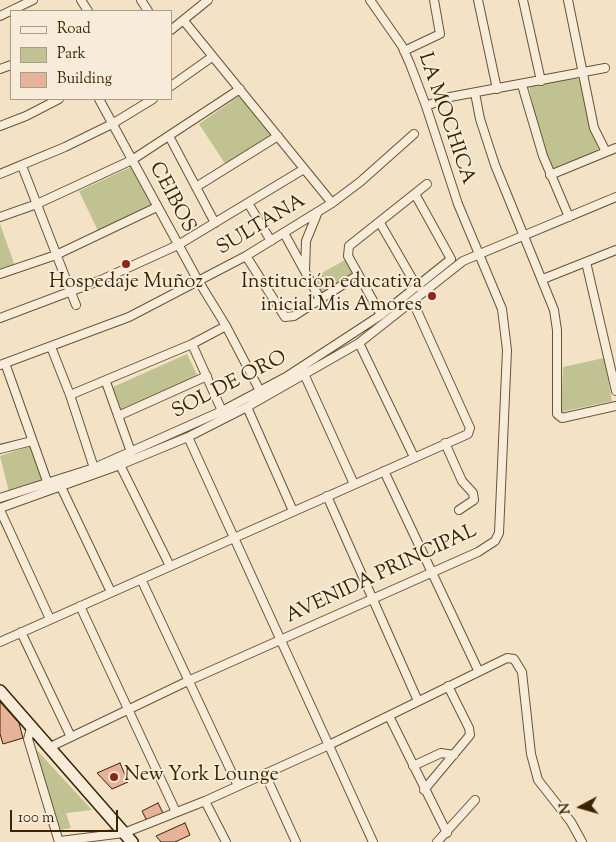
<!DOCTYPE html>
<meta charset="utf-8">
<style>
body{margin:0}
#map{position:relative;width:616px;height:842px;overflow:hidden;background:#f3e2c5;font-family:"Sorts Mill Goudy",serif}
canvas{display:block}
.legend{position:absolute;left:10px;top:10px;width:162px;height:90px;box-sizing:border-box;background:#f7ecd9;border:1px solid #ab9c83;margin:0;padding:6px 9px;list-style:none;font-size:15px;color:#3a2402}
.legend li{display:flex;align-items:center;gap:10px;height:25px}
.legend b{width:25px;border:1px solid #ab9c83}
.north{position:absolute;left:556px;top:782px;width:50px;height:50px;-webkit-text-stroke:4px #f7ecd9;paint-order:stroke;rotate:264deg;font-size:14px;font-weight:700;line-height:20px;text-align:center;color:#3a2402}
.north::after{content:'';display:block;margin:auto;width:18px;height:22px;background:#3a2402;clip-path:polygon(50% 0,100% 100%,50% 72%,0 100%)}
.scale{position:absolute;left:10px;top:810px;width:108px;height:22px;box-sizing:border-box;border:2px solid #3a2402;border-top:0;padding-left:6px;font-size:15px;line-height:18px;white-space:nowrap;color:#3a2402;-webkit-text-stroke:4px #f7ecd9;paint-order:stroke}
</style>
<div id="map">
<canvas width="616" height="842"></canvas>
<ul class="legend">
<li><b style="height:6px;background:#f7ecd9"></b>Road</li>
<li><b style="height:14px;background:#c0c291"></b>Park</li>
<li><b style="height:14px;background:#e6b29a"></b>Building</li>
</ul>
<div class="north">N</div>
<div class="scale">100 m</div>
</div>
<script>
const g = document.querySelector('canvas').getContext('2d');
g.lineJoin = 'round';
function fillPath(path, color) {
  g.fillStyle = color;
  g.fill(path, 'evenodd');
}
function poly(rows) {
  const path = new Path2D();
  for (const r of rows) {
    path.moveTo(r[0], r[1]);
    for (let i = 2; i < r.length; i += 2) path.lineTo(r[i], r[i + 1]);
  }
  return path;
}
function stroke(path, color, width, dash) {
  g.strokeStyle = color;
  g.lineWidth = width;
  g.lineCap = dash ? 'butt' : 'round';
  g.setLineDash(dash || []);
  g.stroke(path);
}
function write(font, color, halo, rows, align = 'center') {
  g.font = font + ' "Sorts Mill Goudy",serif';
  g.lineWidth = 4;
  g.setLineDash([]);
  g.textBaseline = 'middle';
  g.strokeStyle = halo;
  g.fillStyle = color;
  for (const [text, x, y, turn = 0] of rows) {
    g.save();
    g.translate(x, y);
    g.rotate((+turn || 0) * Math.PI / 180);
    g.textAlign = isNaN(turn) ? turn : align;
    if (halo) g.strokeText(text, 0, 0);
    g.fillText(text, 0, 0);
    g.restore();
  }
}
fillPath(poly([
 [576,78,582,81,591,129,598,148,597,151,556,169,551,167,539,133,529,87],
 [239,96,272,137,226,165,199,124],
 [131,167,152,207,98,231,79,191],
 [0,224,15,266,0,271],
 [345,260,353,274,322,295,313,278],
 [187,354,199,379,123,414,113,387],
 [604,358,612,401,561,412,563,367],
 [30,446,43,481,9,492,0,456],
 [33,746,92,810,66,813,71,828,60,830]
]), '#c0c291');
const building = poly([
 [0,702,19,723,23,738,3,744,0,734,0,702],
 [120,763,128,782,112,789,97,773,120,763],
 [158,803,164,815,153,821,146,819,142,811,158,803],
 [185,823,190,835,175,842,161,842,156,836,185,823]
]);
fillPath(building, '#e6b29a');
stroke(building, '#3a2402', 1);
const street = poly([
 [81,0,88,11],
 [141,0,148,11],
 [478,0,497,89],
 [523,0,541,81],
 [568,0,594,128,606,152],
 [0,16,33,0],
 [184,21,332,203],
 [171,30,208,0],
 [404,51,440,34,434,0],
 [0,69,11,65],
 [522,85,543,156,569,217],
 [171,86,212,57],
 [475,93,480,119,495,165,554,310,557,330,557,414,562,418,616,406],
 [99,99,196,277,226,326,260,391],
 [426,106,450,97,605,68],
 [0,126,26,116,59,99],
 [169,136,215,223],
 [22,166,76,305],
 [0,174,65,147,112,124,153,99],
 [550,175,616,148],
 [196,187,278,136],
 [248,203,271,241],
 [0,217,37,204,132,160,240,89],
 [380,223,417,287],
 [284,233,320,299],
 [246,256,285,317,294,316,358,275],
 [586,262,616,391],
 [305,270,306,241,317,214],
 [0,274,56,255,157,207],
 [543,279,616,250],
 [381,315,348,256,349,246,427,184],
 [0,318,101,280,178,245,304,169],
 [359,343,414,457],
 [192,344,222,411],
 [51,347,70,395,94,468],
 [5,363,48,484],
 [0,365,129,317,246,256,332,203,360,182,414,134],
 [305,376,354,484],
 [106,382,131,452],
 [70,395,192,344,226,326],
 [247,407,293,511],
 [118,416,207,376],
 [188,437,373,842],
 [445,443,462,481,473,493,474,500,459,510],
 [0,449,32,441],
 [120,465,170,566],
 [384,471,478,670],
 [61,487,111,592],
 [327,496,418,701],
 [0,498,94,468,222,411,286,377,381,315,451,259,415,194],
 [0,508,120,465,188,437,247,407,359,343,463,261,616,197],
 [0,510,50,619],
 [141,579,238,786],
 [80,606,176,812],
 [21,632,71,737,48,748],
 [0,642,468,434,470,428,413,302],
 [389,716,447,833],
 [31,728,28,739,59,842],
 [71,737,188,681,478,552,495,541,499,533,507,350,502,309,458,204,426,106,410,64,402,46,370,0],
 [413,766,441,753,454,755],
 [265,774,296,842],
 [424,790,470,735,469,728,448,686],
 [205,801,226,842],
 [60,841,124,833,205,801,329,745,507,658,514,659,522,672,531,754,538,780,571,822,582,842],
 [437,842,475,800]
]);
const secondary = poly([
 [0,691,132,842]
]);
stroke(street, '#685433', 10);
stroke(secondary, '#3a2402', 14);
stroke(street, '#f7ecd9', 8);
stroke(secondary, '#f7ecd9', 11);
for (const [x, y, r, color] of [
 [126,264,5,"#8f2418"],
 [432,296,5,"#8f2418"],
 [114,777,5,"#8f2418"]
]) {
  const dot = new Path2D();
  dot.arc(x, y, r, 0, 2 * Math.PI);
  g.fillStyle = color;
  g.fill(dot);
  stroke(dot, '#f7ecd9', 2);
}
write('20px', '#3a2402', '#f7ecd9', [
 ["LA MOCHICA",445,119,71],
 ["CEIBOS",171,198,62],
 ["SULTANA",262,226,-31],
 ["SOL DE ORO",230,386,-27],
 ["AVENIDA PRINCIPAL",382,575,-25]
]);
write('20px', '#3a2402', '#f7ecd9', [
 ["Hospedaje Muñoz",126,284],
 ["Institución educativa",422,284,"right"],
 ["inicial Mis Amores",422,307,"right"],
 ["New York Lounge",124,777,"left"]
]);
</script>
